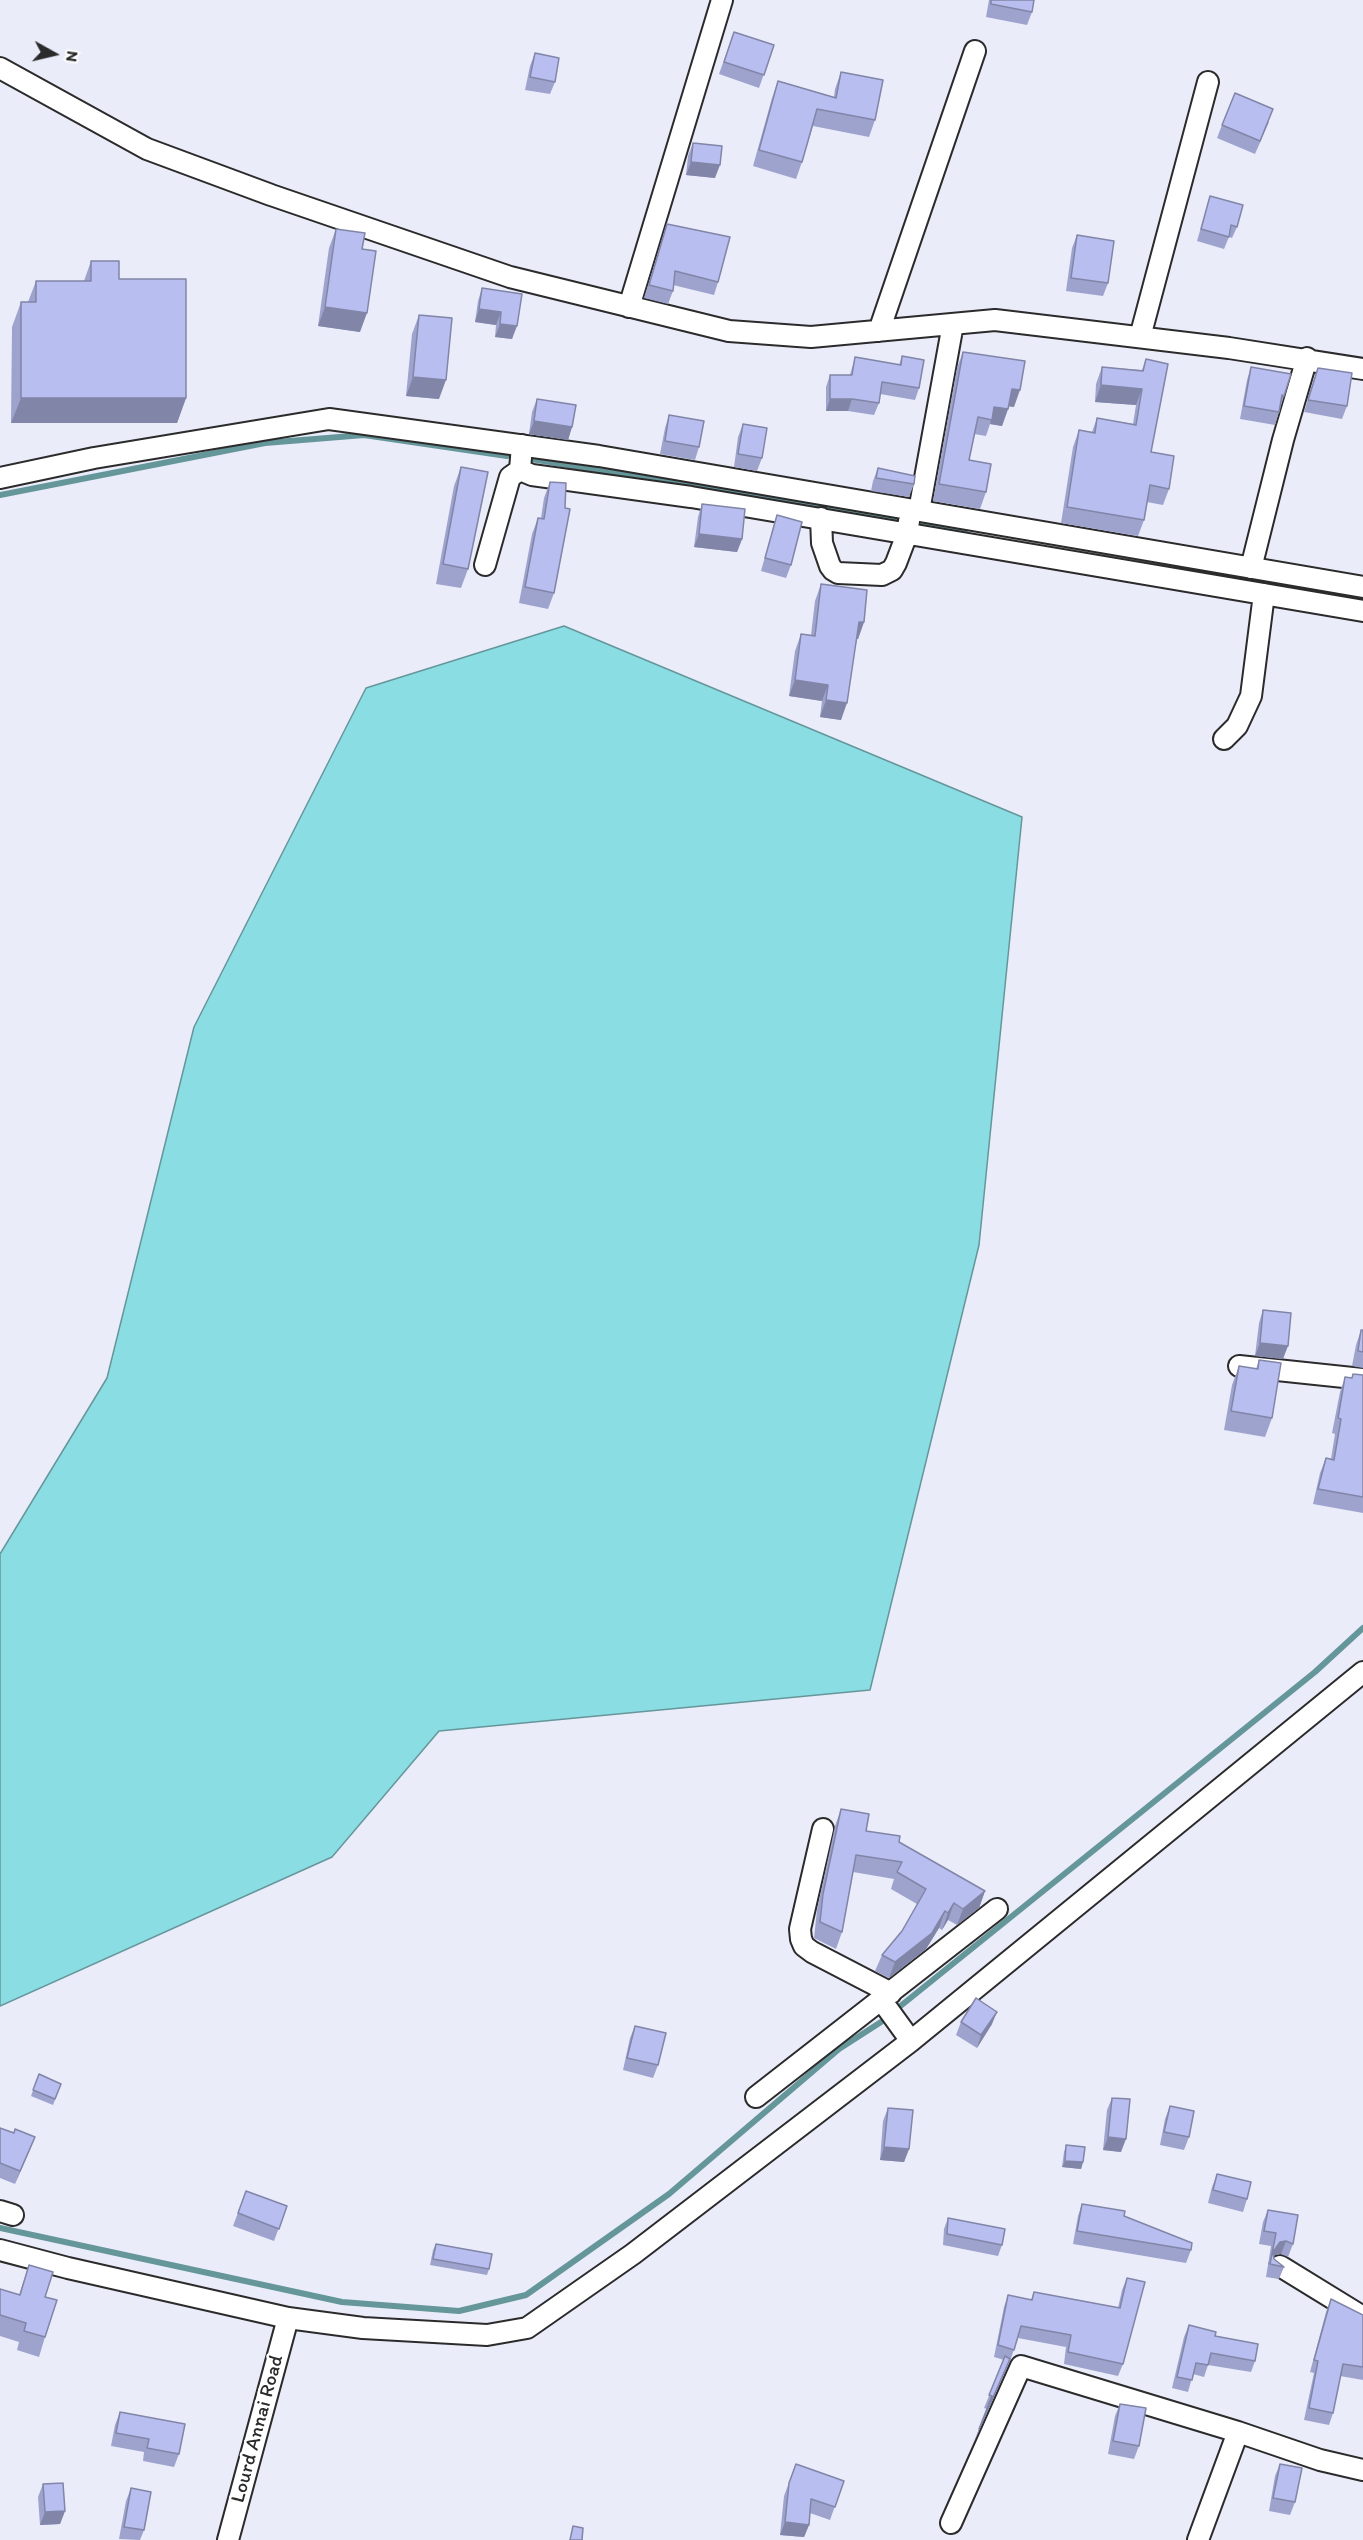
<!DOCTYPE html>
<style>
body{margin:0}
#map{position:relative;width:1363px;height:2540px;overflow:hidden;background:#eaecfa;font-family:Itim,sans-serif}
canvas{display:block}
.north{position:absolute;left:24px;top:24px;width:60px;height:60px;-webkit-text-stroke:4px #fff;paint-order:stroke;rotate:98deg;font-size:16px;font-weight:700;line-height:24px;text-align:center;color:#2b2b2b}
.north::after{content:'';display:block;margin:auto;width:21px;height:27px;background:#2b2b2b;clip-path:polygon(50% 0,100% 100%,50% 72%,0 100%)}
</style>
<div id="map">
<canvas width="1363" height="2540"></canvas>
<div class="north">N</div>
</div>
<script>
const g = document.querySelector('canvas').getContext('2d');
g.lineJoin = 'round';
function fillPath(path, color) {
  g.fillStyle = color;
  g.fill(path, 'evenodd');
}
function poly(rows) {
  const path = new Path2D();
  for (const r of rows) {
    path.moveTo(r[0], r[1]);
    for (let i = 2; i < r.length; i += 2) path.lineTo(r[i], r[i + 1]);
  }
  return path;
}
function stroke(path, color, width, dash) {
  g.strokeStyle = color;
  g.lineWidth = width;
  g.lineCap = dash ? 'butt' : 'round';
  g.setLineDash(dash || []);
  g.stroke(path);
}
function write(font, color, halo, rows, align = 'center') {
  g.font = font + ' Itim,sans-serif';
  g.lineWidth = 5;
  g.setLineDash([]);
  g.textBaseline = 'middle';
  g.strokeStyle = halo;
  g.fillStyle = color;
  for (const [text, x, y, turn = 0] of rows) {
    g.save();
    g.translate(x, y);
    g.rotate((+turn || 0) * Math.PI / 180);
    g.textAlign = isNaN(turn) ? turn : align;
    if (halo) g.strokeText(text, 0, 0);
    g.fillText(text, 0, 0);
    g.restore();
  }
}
const water = poly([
 [564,626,1022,817,979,1245,870,1690,439,1731,332,1857,0,2006,0,1554,107,1378,194,1027,366,688,564,626]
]);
fillPath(water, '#8bdde4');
stroke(water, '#65969a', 1.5);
stroke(poly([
 [531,459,895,518],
 [0,495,265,443,364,435,507,456],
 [924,522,966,529],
 [898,2008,1315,1672,1363,1628],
 [0,2228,342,2302,459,2311,526,2295,669,2194,839,2049,881,2022]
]), '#65969a', 6);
const minor = poly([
 [0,68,147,149,271,195,510,277,729,331,811,337,995,320,1229,348,1363,369],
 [629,307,722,0],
 [879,331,975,51],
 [1140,337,1208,82],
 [522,445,520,470,532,475,691,497,1363,611],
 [0,478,94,458,329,419,599,456,1363,587],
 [919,511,953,324],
 [821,518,822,543,830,566,833,570,838,573,882,575,892,570,896,563,907,534,909,521],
 [485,565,508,484,510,477,520,470],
 [1251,568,1283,440,1307,358],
 [1224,739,1237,726,1251,696,1264,594],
 [1239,1366,1363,1379],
 [823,1829,800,1929,801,1939,804,1946,812,1952,891,1993],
 [882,2001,911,2041],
 [756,2097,997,1909],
 [0,2211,13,2215],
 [0,2250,68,2268,288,2318,363,2328,487,2335,527,2328,633,2254,911,2041,1363,1672],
 [1280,2266,1363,2317],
 [951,2523,1021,2366,1238,2432,1320,2460,1363,2470],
 [228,2540,288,2318],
 [1198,2540,1238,2432]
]);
stroke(minor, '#2b2b2b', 24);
stroke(minor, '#fff', 20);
fillPath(poly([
 [989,0,1034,0,1032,12,1027,25,986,17],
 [734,32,774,45,759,88,719,74],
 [535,53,555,82,550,94,525,90,530,66],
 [841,72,875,120,869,137,813,126,802,162,796,179,753,166,772,98,778,81,834,97,835,89],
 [1269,122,1255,154,1217,138,1222,125],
 [693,143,715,178,686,175,688,156],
 [1210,196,1237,227,1232,238,1229,237,1224,249,1197,241],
 [667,224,718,282,714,295,673,285,673,291,668,304,644,298],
 [336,229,362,249,360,332,318,326,329,248],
 [1077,235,1108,283,1103,296,1066,291,1072,248],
 [91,261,119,279,186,398,177,423,11,423,12,327,21,302,28,302,36,281,84,281],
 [482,288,522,294,512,339,495,337,496,325,475,322,478,301],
 [419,315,439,399,406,396,412,334],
 [963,352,1014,407,1009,406,1002,426,990,424,986,436,974,434,969,460,986,492,980,509,933,501,957,368],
 [902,356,919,388,915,400,880,394,879,403,874,415,848,411,826,411,826,387,830,375,850,375,855,357,899,365],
 [1146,359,1151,452,1169,489,1163,505,1147,502,1144,520,1138,536,1061,523,1073,447,1079,430,1092,432,1097,418,1133,424,1136,405,1095,402,1096,384,1102,367,1142,370],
 [1251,367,1284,396,1275,425,1240,419,1247,380],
 [1318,368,1347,406,1342,419,1304,412],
 [537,399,572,427,568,440,529,434,532,412],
 [669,415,699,447,695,460,660,454,665,428],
 [743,424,762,458,757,471,734,467,738,437],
 [461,467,468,569,461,588,436,584,454,486],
 [878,468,914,484,909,497,871,491,873,481],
 [550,482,554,593,548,609,519,603,532,534,538,518,541,518,544,498],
 [702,504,742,539,737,552,694,547,698,517],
 [777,515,791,565,786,578,761,571,773,528],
 [821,584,864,622,858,639,857,639,841,720,820,717,822,701,789,696,795,651,801,634,811,635,815,601],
 [1263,1310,1283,1359,1255,1356,1259,1323],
 [1361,1330,1363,1330,1363,1368,1352,1366,1356,1345],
 [1259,1360,1272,1418,1265,1437,1224,1430,1232,1385,1239,1366,1256,1369],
 [1353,1374,1363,1375,1363,1513,1313,1504,1320,1473,1326,1458,1331,1459,1335,1434,1332,1433,1340,1392,1345,1377,1352,1378],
 [841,1809,866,1831,899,1842,985,1891,979,1908,957,1925,948,1920,942,1930,939,1928,926,1949,889,1978,875,1971,882,1955,902,1931,917,1904,891,1889,894,1879,853,1872,842,1932,836,1949,814,1938,817,1910,835,1826],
 [961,2022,992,2024,977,2048,956,2035],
 [635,2026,658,2065,653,2078,623,2070,630,2038],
 [39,2074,61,2084,53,2105,31,2096],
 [1112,2098,1121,2152,1103,2150,1107,2110],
 [1170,2106,1189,2137,1184,2150,1160,2145,1165,2119],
 [888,2108,909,2149,904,2162,880,2160,883,2121],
 [0,2128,14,2133,35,2137,15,2184,0,2178],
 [1066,2145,1083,2162,1081,2169,1062,2167,1064,2152],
 [1217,2174,1247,2199,1243,2212,1208,2203,1212,2187],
 [246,2191,287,2206,274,2241,233,2226],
 [1082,2204,1124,2216,1191,2250,1186,2263,1073,2244,1078,2216],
 [1268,2210,1293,2244,1288,2257,1281,2254,1275,2255,1274,2257,1274,2259,1284,2267,1279,2279,1266,2277,1271,2246,1259,2244,1263,2222],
 [948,2218,1002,2245,998,2256,943,2245,944,2229],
 [436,2244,489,2269,487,2275,430,2265,433,2250],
 [29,2265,45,2297,45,2337,39,2357,17,2350,19,2342,0,2336,0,2289,19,2295],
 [1127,2278,1123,2364,1118,2376,1064,2364,1066,2347,1018,2338,1010,2361,974,2442,987,2409,984,2408,1004,2360,994,2357,1004,2307,1008,2295,1031,2300,1034,2292,1118,2308,1122,2290],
 [1331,2299,1363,2315,1363,2380,1340,2376,1333,2413,1329,2425,1304,2420,1314,2373,1310,2372,1326,2312],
 [1189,2325,1215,2336,1255,2361,1251,2372,1208,2365,1204,2377,1193,2374,1188,2392,1172,2388,1184,2337],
 [1120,2404,1139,2446,1134,2459,1108,2454,1115,2416],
 [120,2412,179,2454,174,2467,143,2461,144,2452,111,2446,115,2425],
 [796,2464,844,2481,830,2520,810,2513,809,2525,804,2537,780,2535,784,2496],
 [1280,2464,1295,2502,1290,2515,1269,2511,1275,2476],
 [43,2484,65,2511,60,2524,40,2525,38,2497],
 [131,2488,144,2530,140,2540,119,2539,126,2501]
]), '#9ea3ce');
fillPath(poly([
 [691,162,720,165,715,178,686,175],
 [325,307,367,313,360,332,318,326],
 [479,309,501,312,496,325,475,322],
 [500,324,517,326,512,339,495,337],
 [413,377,446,380,439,399,406,396],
 [1101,385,1142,389,1136,405,1095,402],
 [1012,389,1020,390,1014,407,1006,406],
 [21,398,186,398,177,423,11,423],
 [830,399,852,399,848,411,826,411],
 [994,407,1008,409,1002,426,990,424],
 [534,421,572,427,568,440,529,434],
 [699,534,742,539,737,552,694,547],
 [859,622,864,622,858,639,853,638],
 [795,680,828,685,822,701,789,696],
 [826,700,847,703,841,720,820,717],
 [1260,1343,1288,1346,1283,1359,1255,1356],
 [985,1891,979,1908,957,1925,963,1909],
 [954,1903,948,1920,942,1930,948,1913],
 [945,1911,939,1928,926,1949,889,1978,895,1962],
 [997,2012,992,2024,977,2048,981,2035],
 [35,2137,30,2150,15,2184,20,2171],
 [1108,2137,1126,2139,1121,2152,1103,2150],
 [884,2147,909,2149,904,2162,880,2160],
 [1065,2161,1083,2162,1081,2169,1062,2167],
 [1286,2241,1281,2254,1275,2255,1271,2261,1273,2252,1280,2242],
 [1010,2359,1005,2371,974,2442,979,2429],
 [65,2511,60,2524,40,2525,45,2512],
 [785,2522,809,2525,804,2537,780,2535]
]), '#8185a7');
const building = poly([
 [991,0,1034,0,1032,12,991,4,991,0],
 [734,32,774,45,764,75,724,62,734,32],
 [535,53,559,58,555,82,530,77,535,53],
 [841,72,883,80,875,120,817,109,802,162,759,150,778,81,836,98,841,72],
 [1235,93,1273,109,1260,141,1222,125,1235,93],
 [693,143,722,146,720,165,691,162,693,143],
 [1210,196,1243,205,1237,227,1231,225,1229,237,1201,229,1210,196],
 [667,224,730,237,718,282,675,271,673,291,649,285,667,224],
 [336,229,365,233,362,249,376,251,367,313,325,307,336,229],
 [1077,235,1114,241,1108,283,1071,278,1077,235],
 [91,261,119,261,119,279,186,279,186,398,21,398,21,302,36,302,36,281,91,281,91,261],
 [482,288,522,294,517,326,500,324,501,312,479,309,482,288],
 [419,315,452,318,446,380,413,377,419,315],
 [963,352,1025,361,1020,390,1012,389,1008,409,994,407,992,420,978,417,969,460,991,464,986,492,939,484,963,352],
 [902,356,924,360,919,388,882,382,879,403,852,399,830,399,830,375,852,375,855,357,901,365,902,356],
 [1146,359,1168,364,1151,452,1174,456,1169,489,1150,485,1144,520,1067,507,1079,430,1095,433,1097,418,1136,425,1142,389,1101,385,1102,367,1143,371,1146,359],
 [1251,367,1291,374,1284,396,1282,395,1279,412,1244,406,1251,367],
 [1318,368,1352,373,1347,406,1308,400,1318,368],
 [537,399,576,405,572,427,534,421,537,399],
 [669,415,704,421,699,447,665,441,669,415],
 [743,424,767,428,762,458,738,454,743,424],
 [461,467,488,472,468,569,443,564,461,467],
 [878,468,915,476,914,484,876,478,878,468],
 [550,482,566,483,565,508,570,509,554,593,525,587,538,518,544,519,550,482],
 [702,504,745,509,742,539,699,534,702,504],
 [777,515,802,522,791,565,765,558,777,515],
 [821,584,867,590,864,622,859,622,847,703,826,700,828,685,795,680,801,634,815,636,821,584],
 [1263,1310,1291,1313,1288,1346,1260,1343,1263,1310],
 [1361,1330,1363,1330,1363,1352,1358,1351,1361,1330],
 [1259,1360,1281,1363,1272,1418,1231,1411,1239,1366,1258,1369,1259,1360],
 [1353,1374,1363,1375,1363,1497,1318,1489,1326,1458,1334,1460,1341,1419,1338,1418,1345,1377,1352,1378,1353,1374],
 [841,1809,869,1814,866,1831,900,1836,899,1842,985,1891,963,1909,954,1903,948,1913,945,1911,932,1933,895,1962,882,1955,902,1931,926,1889,897,1872,902,1862,856,1855,842,1932,820,1922,823,1894,841,1809],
 [976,1998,997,2012,981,2035,961,2022,976,1998],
 [635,2026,666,2033,658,2065,627,2058,635,2026],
 [39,2074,61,2084,55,2099,33,2090,39,2074],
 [1112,2098,1130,2099,1126,2139,1108,2137,1112,2098],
 [1170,2106,1194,2111,1189,2137,1164,2132,1170,2106],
 [888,2108,913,2110,909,2149,884,2147,888,2108],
 [0,2128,14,2133,15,2129,35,2137,20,2171,0,2163,0,2128],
 [1066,2145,1085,2147,1083,2162,1065,2161,1066,2145],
 [1217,2174,1251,2182,1247,2199,1213,2190,1217,2174],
 [246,2191,287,2206,279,2229,238,2213,246,2191],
 [1082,2204,1125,2211,1124,2216,1192,2243,1191,2250,1077,2231,1082,2204],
 [1268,2210,1298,2215,1293,2244,1286,2241,1280,2242,1273,2252,1274,2259,1284,2267,1270,2264,1276,2233,1264,2231,1268,2210],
 [948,2218,1005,2229,1002,2245,947,2234,948,2218],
 [436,2244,492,2254,489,2269,433,2259,436,2244],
 [29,2265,53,2272,45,2297,57,2300,45,2337,24,2331,26,2323,0,2315,0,2289,20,2295,29,2265],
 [1127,2278,1145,2282,1123,2364,1068,2352,1071,2335,1021,2326,1014,2350,998,2345,1008,2295,1032,2300,1034,2292,1120,2308,1127,2278],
 [1331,2299,1363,2315,1363,2367,1343,2364,1333,2413,1309,2408,1318,2361,1314,2360,1331,2299],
 [1189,2325,1216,2332,1215,2336,1258,2344,1255,2361,1211,2353,1208,2365,1196,2363,1192,2380,1177,2377,1189,2325],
 [1005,2356,1010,2359,979,2429,992,2396,989,2395,1005,2356],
 [1120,2404,1146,2408,1139,2446,1113,2441,1120,2404],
 [120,2412,185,2424,179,2454,147,2448,149,2439,116,2433,120,2412],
 [796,2464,844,2481,835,2507,811,2499,809,2525,785,2522,789,2483,796,2464],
 [1280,2464,1302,2468,1295,2502,1273,2498,1280,2464],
 [63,2483,65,2511,45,2512,43,2484,63,2483],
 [131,2488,151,2492,144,2530,124,2527,131,2488],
 [573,2526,583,2528,582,2540,570,2540,573,2526]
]);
fillPath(building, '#b8beef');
stroke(building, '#8185a7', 1.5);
write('20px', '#2b2b2b', '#fff', [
 ["Lourd Annai Road",258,2429,-75]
]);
</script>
